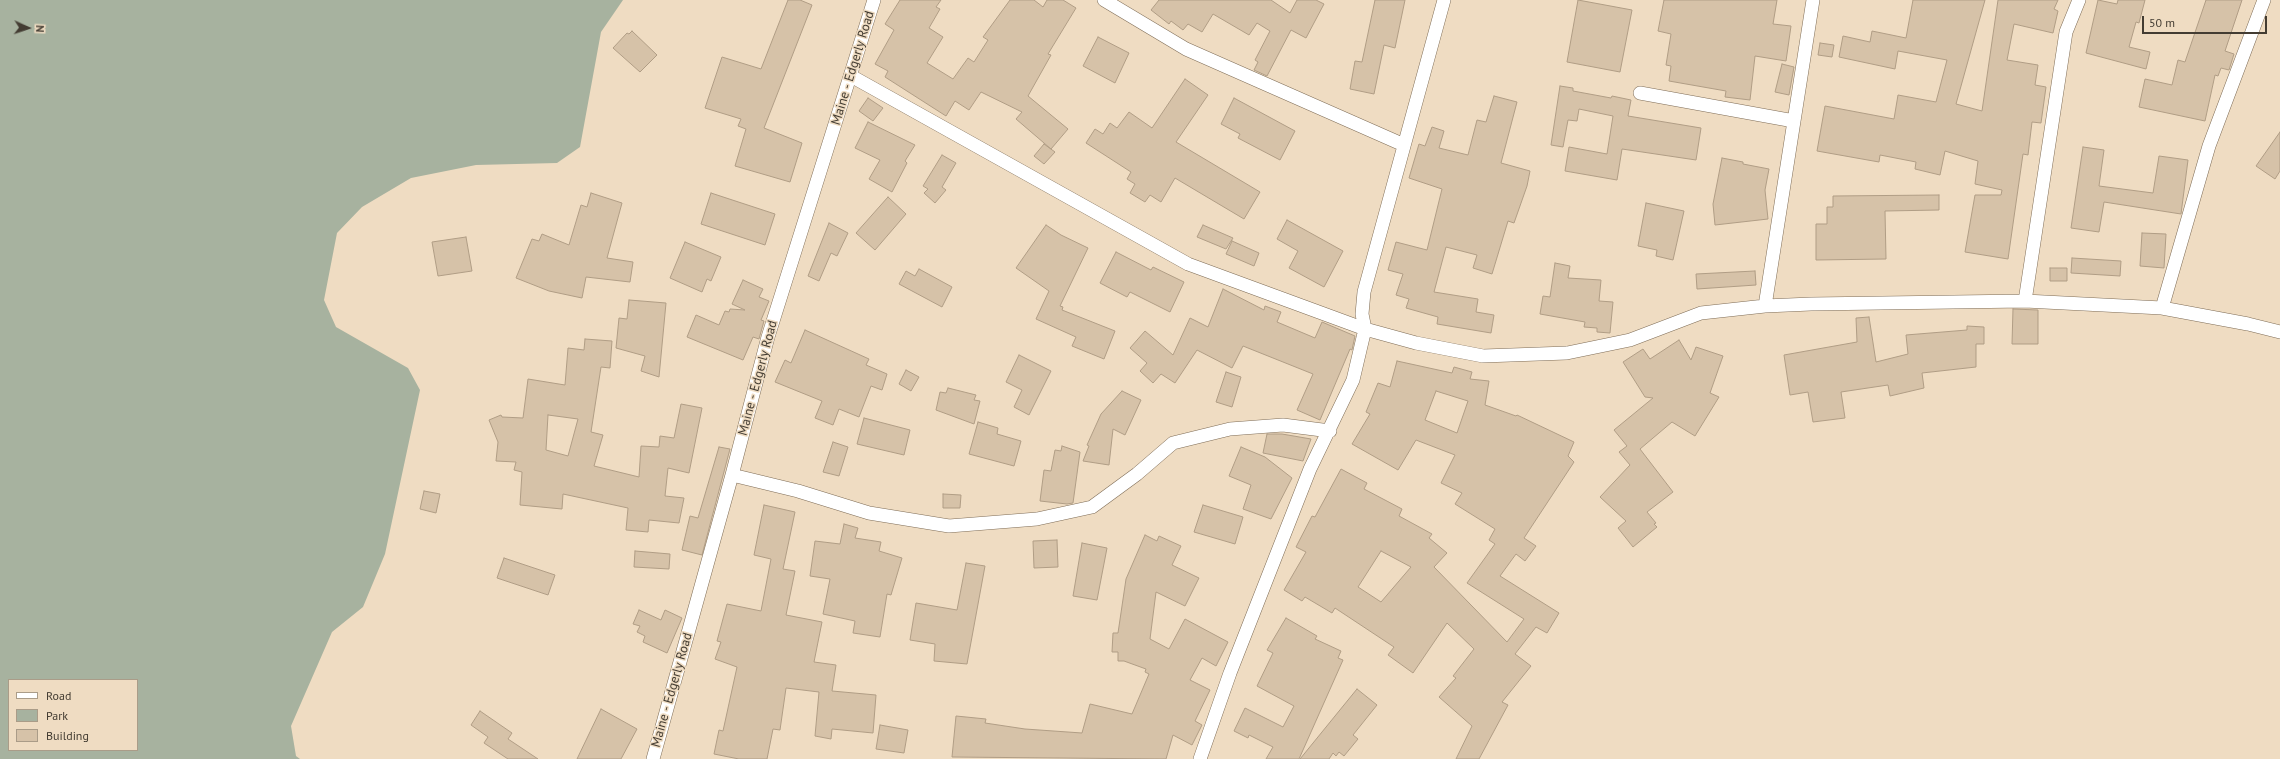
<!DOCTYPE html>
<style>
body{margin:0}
#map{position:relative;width:2280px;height:759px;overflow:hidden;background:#efdcc2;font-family:"PT Sans",sans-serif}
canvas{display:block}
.legend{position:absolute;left:8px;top:679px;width:130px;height:72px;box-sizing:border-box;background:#efdcc2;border:1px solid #aa9c88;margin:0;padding:5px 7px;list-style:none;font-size:12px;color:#433c32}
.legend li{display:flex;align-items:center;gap:8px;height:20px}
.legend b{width:20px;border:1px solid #aa9c88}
.north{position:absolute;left:8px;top:8px;width:40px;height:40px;-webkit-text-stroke:3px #efdcc2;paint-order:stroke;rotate:93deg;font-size:11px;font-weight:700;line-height:16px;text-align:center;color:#433c32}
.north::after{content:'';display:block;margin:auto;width:14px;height:18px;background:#433c32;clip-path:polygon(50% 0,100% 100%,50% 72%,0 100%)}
.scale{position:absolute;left:2142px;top:16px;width:125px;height:18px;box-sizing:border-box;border:2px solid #433c32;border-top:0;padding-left:5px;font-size:12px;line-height:14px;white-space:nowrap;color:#433c32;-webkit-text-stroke:3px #efdcc2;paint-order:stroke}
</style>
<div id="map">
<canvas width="2280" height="759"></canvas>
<ul class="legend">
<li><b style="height:5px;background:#fff"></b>Road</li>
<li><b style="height:11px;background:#a7b29f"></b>Park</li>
<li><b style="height:11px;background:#d6c2a8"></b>Building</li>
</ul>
<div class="north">N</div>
<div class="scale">50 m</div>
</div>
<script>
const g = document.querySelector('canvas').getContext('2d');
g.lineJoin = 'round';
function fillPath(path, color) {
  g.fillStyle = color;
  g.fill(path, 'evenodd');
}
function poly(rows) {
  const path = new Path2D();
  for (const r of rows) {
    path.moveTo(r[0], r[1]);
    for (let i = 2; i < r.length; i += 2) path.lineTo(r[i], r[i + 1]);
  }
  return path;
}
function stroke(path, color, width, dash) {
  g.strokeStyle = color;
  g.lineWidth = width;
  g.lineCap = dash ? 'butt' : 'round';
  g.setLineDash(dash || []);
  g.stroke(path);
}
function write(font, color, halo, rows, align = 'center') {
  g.font = font + ' "PT Sans",sans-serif';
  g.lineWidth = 3;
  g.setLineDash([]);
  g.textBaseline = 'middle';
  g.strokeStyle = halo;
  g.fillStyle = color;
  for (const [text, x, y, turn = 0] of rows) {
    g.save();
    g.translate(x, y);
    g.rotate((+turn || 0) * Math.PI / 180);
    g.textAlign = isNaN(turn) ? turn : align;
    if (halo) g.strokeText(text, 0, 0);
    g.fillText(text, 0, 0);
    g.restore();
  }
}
fillPath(poly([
 [0,0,623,0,601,32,580,147,557,163,476,165,411,178,362,207,337,233,324,300,336,327,408,368,420,390,385,554,363,607,332,632,291,726,296,756,300,759,0,759],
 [9,680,137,680,137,750,9,750]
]), '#a7b29f');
const building = poly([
 [788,0,800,0,812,5,764,128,802,143,790,182,735,166,746,129,738,126,741,119,705,108,722,57,761,69,788,0],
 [900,0,941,0,936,7,940,9,929,28,943,37,927,63,953,79,968,58,974,62,988,40,983,37,1010,0,1034,0,1043,7,1047,0,1063,0,1076,8,1048,54,1051,55,1028,96,1068,129,1051,149,1016,119,1022,112,981,92,969,110,955,101,946,116,885,77,888,71,875,64,894,30,885,24,900,0],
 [1159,0,1271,0,1290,13,1297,0,1316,0,1324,4,1306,38,1291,30,1267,76,1254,70,1258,62,1255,60,1270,31,1257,23,1249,35,1213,14,1202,32,1188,24,1183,30,1171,21,1169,24,1151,10,1159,0],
 [1375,0,1405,0,1395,48,1384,45,1374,94,1350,89,1355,61,1362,62,1375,0],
 [1578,0,1632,10,1620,72,1567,62,1578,0],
 [1664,0,1777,0,1773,24,1791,26,1786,61,1755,56,1750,100,1725,97,1726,91,1669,81,1671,66,1666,65,1671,34,1658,31,1664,0],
 [1913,0,1985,0,1956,104,1982,111,1998,0,2058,0,2054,9,2058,11,2053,33,2014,24,2007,60,2038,65,2035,85,2046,87,2041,123,2032,122,2028,155,2023,154,2008,259,1965,252,1975,195,2001,195,2002,190,1975,184,1978,161,1945,151,1940,175,1915,169,1916,162,1880,155,1879,162,1817,151,1825,106,1894,119,1898,95,1936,102,1947,60,1898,51,1895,69,1839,57,1843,36,1870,42,1872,31,1906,38,1913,0],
 [2098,0,2117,4,2118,0,2145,0,2139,23,2136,22,2129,47,2150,52,2146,69,2086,53,2098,0],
 [2206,0,2242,0,2225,51,2234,54,2229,70,2221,68,2218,76,2215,75,2205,121,2139,107,2145,79,2172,85,2178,60,2185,62,2206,0],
 [632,31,657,55,640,72,613,48,627,33,629,34,632,31],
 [1098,37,1129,53,1115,83,1083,66,1098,37],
 [1820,43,1834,45,1832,57,1818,55,1820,43],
 [1782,64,1794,67,1789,95,1775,92,1782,64],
 [1185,79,1208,95,1176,142,1260,192,1244,219,1175,178,1161,202,1150,195,1145,202,1130,193,1135,184,1127,179,1131,172,1086,143,1095,129,1103,134,1110,123,1117,128,1129,112,1152,128,1185,79],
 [1560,86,1573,88,1573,91,1611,98,1612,96,1631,100,1628,116,1701,128,1696,160,1622,149,1617,180,1565,171,1569,147,1607,154,1613,116,1579,109,1577,121,1568,120,1563,147,1551,145,1560,86],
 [1494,96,1517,102,1501,163,1530,171,1527,186,1514,223,1508,221,1492,274,1473,268,1477,255,1446,247,1434,292,1478,299,1476,312,1494,315,1491,333,1437,324,1438,317,1406,308,1409,299,1396,295,1403,274,1388,270,1396,242,1427,250,1442,189,1409,178,1419,144,1425,146,1432,127,1444,131,1439,148,1468,155,1477,120,1486,122,1494,96],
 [868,98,883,108,873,121,859,111,868,98],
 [1234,98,1295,131,1280,160,1238,138,1240,134,1221,124,1234,98],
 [868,122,915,145,905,161,907,163,892,192,869,179,880,160,855,148,868,122],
 [2280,132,2280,171,2275,179,2256,166,2280,132],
 [1044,144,1055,152,1044,164,1034,156,1044,144],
 [2083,147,2104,150,2099,186,2153,193,2159,156,2188,160,2181,214,2104,202,2099,232,2071,228,2083,147],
 [942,155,956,163,942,187,946,190,935,203,924,193,928,189,923,186,942,155],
 [1722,158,1743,162,1743,164,1769,169,1765,190,1768,219,1715,225,1713,204,1722,158],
 [591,193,622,203,607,258,633,262,630,282,586,277,582,298,549,291,516,278,532,239,539,241,542,234,569,245,581,205,587,207,591,193],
 [711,193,775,214,765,245,701,224,711,193],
 [1939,195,1939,210,1885,211,1886,259,1816,260,1816,224,1827,224,1827,207,1833,207,1833,196,1939,195],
 [888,197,906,214,875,250,856,233,888,197],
 [1646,203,1684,211,1673,260,1656,256,1657,250,1638,246,1646,203],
 [1287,220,1343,251,1324,287,1289,268,1298,251,1277,239,1287,220],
 [829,223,848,233,837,256,831,253,819,281,808,276,829,223],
 [1046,225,1061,235,1088,248,1060,306,1063,307,1062,310,1115,331,1104,359,1072,346,1076,337,1036,319,1049,291,1016,268,1046,225],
 [1203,225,1233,238,1226,249,1197,237,1203,225],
 [2142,233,2166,234,2164,268,2140,266,2142,233],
 [466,237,472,271,438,276,432,242,466,237],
 [1232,241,1259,253,1254,266,1226,254,1232,241],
 [685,242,721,257,711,281,707,279,702,292,670,278,685,242],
 [1116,252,1151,270,1153,267,1184,282,1170,312,1130,292,1127,297,1100,283,1116,252],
 [2072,258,2121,261,2120,276,2071,273,2072,258],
 [1555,263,1570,266,1568,278,1601,280,1599,301,1613,302,1610,333,1597,332,1597,328,1584,327,1585,322,1540,314,1543,296,1550,297,1555,263],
 [2050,268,2067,268,2067,281,2050,281,2050,268],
 [919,269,952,287,942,307,899,284,906,271,915,276,919,269],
 [1755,271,1756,285,1697,289,1696,274,1755,271],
 [743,280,763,289,759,297,769,301,761,320,764,321,759,339,753,337,743,360,687,337,696,315,719,325,725,311,729,312,730,309,745,310,732,304,743,280],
 [1223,289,1264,310,1265,306,1281,312,1277,322,1315,338,1322,322,1355,336,1352,350,1350,349,1320,420,1297,410,1313,374,1243,346,1232,368,1197,350,1175,383,1161,374,1153,383,1140,371,1147,363,1130,348,1145,331,1173,355,1190,318,1208,327,1223,289],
 [629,300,666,303,659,377,641,371,645,356,616,348,619,318,627,319,629,300],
 [2013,309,2038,310,2038,344,2012,344,2013,309],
 [1869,317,1876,362,1908,354,1906,335,1967,330,1967,326,1984,327,1984,344,1976,344,1976,367,1922,373,1924,388,1890,396,1888,385,1841,392,1845,418,1813,422,1808,392,1790,395,1784,355,1857,342,1856,318,1869,317],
 [805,330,869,359,866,365,887,374,882,390,871,386,859,417,839,409,833,425,815,418,822,401,775,382,785,360,791,363,805,330],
 [585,339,612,341,610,368,601,367,591,432,603,435,594,466,639,477,641,446,659,447,660,436,674,438,681,404,702,408,689,473,668,468,665,496,684,498,679,523,649,520,648,532,626,530,628,508,563,494,562,509,520,505,522,472,514,470,516,462,496,461,498,442,489,420,501,415,502,417,523,418,528,379,565,385,568,348,584,350,585,339],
 [548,415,578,419,568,456,546,450,548,415],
 [1679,340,1691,360,1696,347,1723,356,1710,393,1719,397,1695,436,1672,422,1640,449,1673,492,1647,512,1656,523,1654,524,1657,527,1633,547,1618,528,1626,521,1600,497,1630,465,1619,452,1627,446,1614,430,1653,398,1645,397,1623,362,1643,349,1650,359,1679,340],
 [1019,355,1051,371,1029,415,1014,407,1022,390,1006,382,1019,355],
 [1397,361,1452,373,1454,367,1472,372,1470,379,1489,381,1485,405,1516,416,1517,415,1574,442,1568,456,1574,462,1524,538,1536,546,1525,561,1516,554,1500,576,1559,613,1547,633,1536,627,1515,654,1531,666,1502,702,1508,705,1479,759,1456,759,1472,726,1439,697,1456,678,1453,676,1474,649,1447,623,1413,673,1388,655,1394,647,1335,608,1332,613,1305,597,1302,601,1284,590,1306,552,1296,547,1312,516,1315,517,1341,469,1367,483,1364,489,1402,509,1399,516,1432,534,1429,538,1447,553,1434,567,1507,642,1524,619,1467,583,1495,544,1489,540,1495,529,1455,504,1462,493,1441,483,1455,455,1416,440,1398,470,1352,444,1370,414,1366,412,1378,383,1390,387,1397,361],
 [1436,391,1468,401,1457,433,1425,420,1436,391],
 [1381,551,1411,567,1381,602,1358,587,1381,551],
 [906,370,919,377,911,391,899,384,906,370],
 [1226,372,1241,377,1232,407,1216,402,1226,372],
 [948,388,976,395,974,400,980,401,974,424,936,410,940,392,946,393,948,388],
 [1122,391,1141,400,1125,435,1113,429,1109,465,1083,461,1089,446,1087,445,1101,414,1122,391],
 [864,418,910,430,904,455,857,444,864,418],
 [978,422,998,428,997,434,1021,441,1014,466,969,454,978,422],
 [1267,434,1282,434,1311,439,1303,461,1263,453,1267,434],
 [833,442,848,447,839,476,823,472,833,442],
 [1062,446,1080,452,1073,503,1067,504,1040,501,1044,470,1051,471,1055,450,1061,451,1062,446],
 [719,447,730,449,702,555,682,550,690,516,698,518,719,447],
 [1241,447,1265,457,1292,478,1271,519,1243,509,1251,485,1229,476,1241,447],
 [424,491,440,494,436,513,420,509,424,491],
 [943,494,961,495,960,508,943,508,943,494],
 [764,505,795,512,783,569,795,571,786,615,822,622,814,662,836,665,832,691,876,695,873,733,832,729,831,739,815,736,819,692,786,688,780,730,773,729,767,759,739,759,714,754,719,730,723,731,737,667,715,659,721,642,717,641,727,604,761,611,771,559,754,555,764,505],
 [1203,505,1243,517,1235,544,1194,532,1203,505],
 [844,524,858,528,855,538,881,542,879,551,902,558,891,595,887,594,880,637,853,633,855,621,823,614,830,579,810,576,815,541,840,544,844,524],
 [1145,535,1157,541,1159,536,1181,546,1172,565,1199,578,1185,606,1156,592,1150,639,1169,649,1185,619,1228,642,1216,666,1202,658,1190,680,1210,690,1195,721,1202,725,1192,745,1173,735,1166,759,952,757,956,716,986,719,985,723,1025,729,1082,733,1090,704,1132,714,1149,674,1145,672,1146,669,1124,661,1118,661,1118,652,1112,652,1113,633,1118,633,1126,579,1145,535],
 [1057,540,1058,567,1034,568,1033,541,1057,540],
 [1082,543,1107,548,1097,600,1073,596,1082,543],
 [635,551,670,554,669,569,634,567,635,551],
 [504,558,555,575,548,595,497,578,504,558],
 [966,563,985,566,967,664,934,661,935,644,910,640,916,603,957,610,966,563],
 [639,610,661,620,665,610,682,618,667,653,643,642,645,636,637,632,640,626,633,624,639,610],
 [1286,618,1317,636,1315,639,1341,651,1338,658,1343,660,1299,759,1266,759,1273,747,1249,735,1248,738,1234,731,1245,708,1283,727,1294,706,1257,686,1273,653,1267,650,1286,618],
 [1357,689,1377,705,1353,735,1358,739,1344,756,1339,752,1336,756,1333,753,1329,759,1300,759,1357,689],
 [601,709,637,729,621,759,577,759,601,709],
 [480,711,512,733,508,739,538,759,508,759,484,743,488,737,471,725,480,711],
 [880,725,908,730,904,753,876,749,880,725]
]);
fillPath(building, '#d6c2a8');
stroke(building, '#b09d85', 1);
const minor = poly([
 [1104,0,1186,49,1404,145],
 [851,76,1188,264,1365,329,1416,343,1483,356,1567,353,1630,340,1701,313,1765,306,1811,304,2025,301,2162,308,2248,324,2280,332],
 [1640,93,1794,121],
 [2025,301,2066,32,2079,0],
 [1765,306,1813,0],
 [2162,308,2209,146,2264,0],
 [732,475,798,491,869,513,949,526,1037,519,1092,507,1137,474,1173,443,1230,429,1283,425,1330,431],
 [653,759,732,475,768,337,874,0],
 [1200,759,1230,673,1310,469,1353,380,1365,329,1362,314,1364,292,1444,0]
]);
stroke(minor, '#7f6d57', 14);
stroke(minor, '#fff', 13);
write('13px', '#433c32', '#efdcc2', [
 ["Maine - Edgerly Road",853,68,-73],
 ["Maine - Edgerly Road",758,378,-75],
 ["Maine - Edgerly Road",672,690,-74]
]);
</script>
